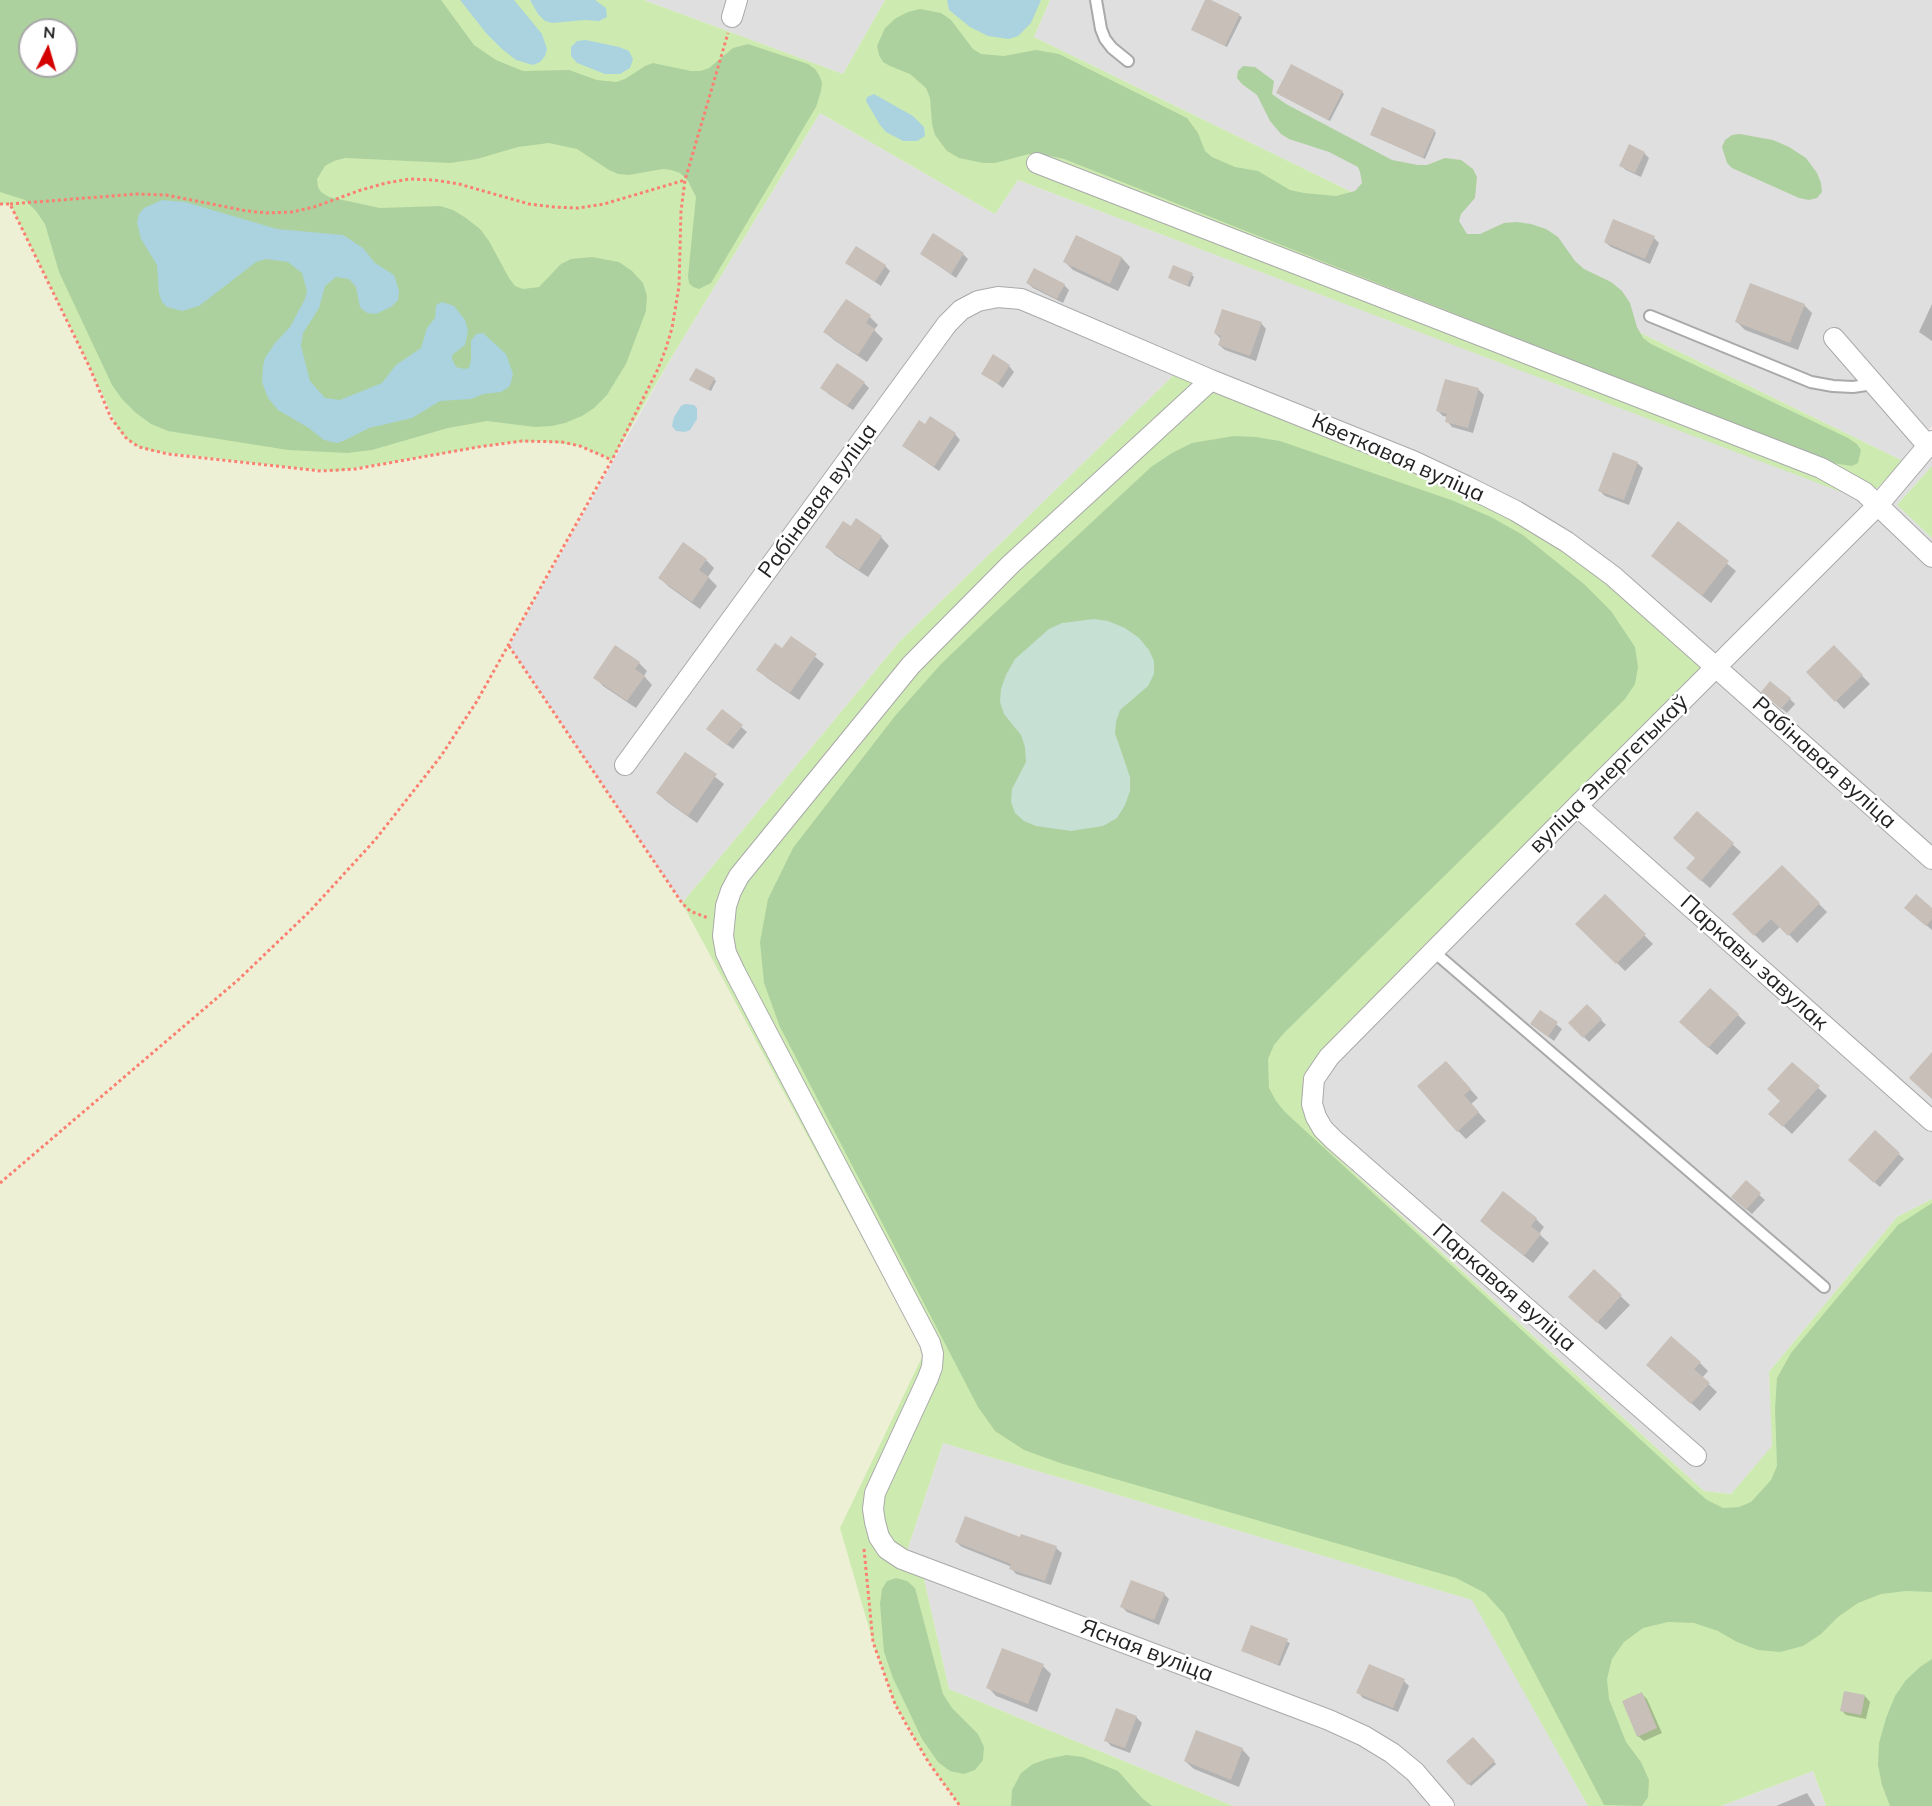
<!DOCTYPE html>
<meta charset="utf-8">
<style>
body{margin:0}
#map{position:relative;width:1932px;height:1806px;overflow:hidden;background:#f2efe9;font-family:Mulish,sans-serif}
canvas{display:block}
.north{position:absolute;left:18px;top:18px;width:60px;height:60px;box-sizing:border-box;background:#fff;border:2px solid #a7a7a7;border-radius:50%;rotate:5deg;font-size:16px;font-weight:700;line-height:24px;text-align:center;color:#222}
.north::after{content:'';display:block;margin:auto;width:21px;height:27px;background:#d40000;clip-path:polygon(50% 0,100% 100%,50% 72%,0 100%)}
</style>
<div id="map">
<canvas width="1932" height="1806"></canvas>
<div class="north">N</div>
</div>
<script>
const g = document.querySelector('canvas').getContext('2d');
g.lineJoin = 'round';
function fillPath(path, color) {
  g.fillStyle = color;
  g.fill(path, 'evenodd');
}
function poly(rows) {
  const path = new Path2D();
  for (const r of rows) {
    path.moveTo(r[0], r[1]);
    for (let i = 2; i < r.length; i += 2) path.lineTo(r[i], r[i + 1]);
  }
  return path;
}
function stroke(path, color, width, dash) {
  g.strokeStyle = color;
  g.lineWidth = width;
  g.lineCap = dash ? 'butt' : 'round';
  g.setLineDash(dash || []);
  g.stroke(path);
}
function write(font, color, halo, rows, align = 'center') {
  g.font = font + ' Mulish,sans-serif';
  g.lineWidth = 5;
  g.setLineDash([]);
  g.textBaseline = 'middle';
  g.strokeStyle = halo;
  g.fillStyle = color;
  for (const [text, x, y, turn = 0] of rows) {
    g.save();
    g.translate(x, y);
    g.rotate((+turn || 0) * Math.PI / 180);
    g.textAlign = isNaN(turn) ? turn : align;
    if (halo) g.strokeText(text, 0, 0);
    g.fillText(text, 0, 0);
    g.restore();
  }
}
fillPath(poly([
 [644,0,885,0,843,74],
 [1050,0,1932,0,1932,426,1903,461,1034,37],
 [820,113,995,214,1018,180,1878,505,1932,441,1932,466,1897,505,1932,538,1932,1199,1897,1217,1769,1372,1773,1446,1731,1494,1704,1491,1327,1147,1182,367,900,641,682,903,509,646,673,355],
 [943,1443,1473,1600,1588,1806,1233,1806,949,1689,923,1575,902,1566],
 [1813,1771,1826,1806,1721,1806]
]), '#e0dfdf');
fillPath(poly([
 [0,204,10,204,89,365,111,418,153,451,306,469,338,471,503,443,541,441,580,446,612,460,509,646,682,903,924,1353,873,1642,895,1704,929,1763,960,1806,0,1806]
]), '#eef0d5');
fillPath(poly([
 [0,0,644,0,843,74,885,0,1050,0,1034,37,1903,461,1865,501,1018,180,995,214,820,113,673,355,612,460,580,446,541,441,503,443,338,471,306,469,153,451,139,447,127,439,118,429,89,365,10,204,0,204],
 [30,30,66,30,66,66,30,66],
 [1182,367,1516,511,1716,666,1314,1079,1327,1148,1704,1491,1731,1494,1772,1446,1769,1372,1897,1217,1932,1199,1932,1806,1826,1806,1813,1771,1721,1806,1588,1806,1472,1600,943,1443,902,1566,923,1575,949,1689,1233,1806,960,1806,929,1763,895,1704,873,1642,840,1528,924,1353,682,903,900,641],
 [1932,466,1932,538,1897,505]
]), '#cdebb0');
fillPath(poly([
 [0,0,441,0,474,45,496,60,523,71,569,70,597,80,616,82,625,79,645,66,653,63,691,71,700,71,709,68,733,48,748,44,808,64,815,69,819,75,822,82,821,91,816,107,711,283,699,289,693,287,689,283,688,276,696,197,688,181,680,173,671,170,663,169,629,175,618,174,609,170,577,149,549,143,518,147,477,159,450,163,345,158,334,161,325,166,317,179,318,187,321,192,329,197,380,208,440,206,453,210,466,218,480,229,489,241,509,278,515,286,523,289,539,287,561,264,571,259,592,257,619,262,632,271,643,283,647,296,646,311,626,364,607,395,594,408,582,416,565,423,552,426,535,427,487,421,448,428,372,450,347,453,288,450,168,431,151,424,136,413,122,399,112,385,59,272,45,224,36,211,25,200,0,192],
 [30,30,66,30,66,66,30,66],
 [920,9,941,13,951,20,973,49,981,54,1004,56,1036,50,1059,54,1187,118,1198,133,1205,151,1212,157,1235,167,1258,171,1290,190,1304,193,1336,196,1355,191,1362,183,1360,172,1358,167,1329,152,1289,139,1281,134,1270,121,1257,95,1242,84,1237,78,1238,71,1243,66,1255,67,1274,81,1272,94,1286,104,1392,160,1418,165,1427,165,1445,158,1461,160,1473,169,1477,177,1475,198,1461,214,1459,221,1467,234,1480,234,1504,223,1517,222,1531,224,1546,229,1558,237,1575,261,1584,269,1611,282,1622,291,1630,303,1637,327,1643,338,1651,344,1848,438,1857,444,1861,450,1858,463,1852,466,1832,463,1064,159,1041,154,1029,154,995,163,983,163,959,158,947,151,935,135,932,124,930,98,926,88,910,74,890,66,883,62,879,55,877,46,885,28,896,18,908,12],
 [1740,134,1773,140,1789,147,1806,158,1817,173,1821,183,1822,192,1817,198,1809,200,1799,198,1732,168,1727,163,1722,147,1725,140,1732,135],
 [1234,436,1256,437,1280,441,1454,501,1491,517,1523,535,1584,584,1611,611,1635,647,1638,667,1635,684,1625,699,1284,1033,1274,1045,1268,1059,1269,1088,1276,1101,1285,1112,1692,1487,1707,1500,1723,1508,1739,1507,1751,1502,1771,1480,1777,1466,1775,1409,1777,1378,1791,1353,1898,1225,1932,1203,1932,1592,1906,1591,1881,1594,1858,1603,1838,1617,1821,1634,1803,1646,1780,1652,1758,1650,1737,1642,1718,1631,1694,1623,1668,1622,1643,1628,1624,1642,1612,1659,1607,1679,1609,1699,1626,1742,1641,1762,1649,1780,1648,1797,1642,1806,1604,1805,1504,1614,1485,1593,1456,1578,1060,1463,1024,1450,995,1431,978,1407,780,1027,764,983,760,942,768,899,793,848,895,716,941,664,988,619,1151,467,1172,453,1192,443],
 [896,1578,907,1581,915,1588,943,1694,952,1708,978,1734,984,1747,983,1760,975,1770,964,1774,950,1771,938,1762,922,1739,893,1678,884,1652,880,1604,882,1589,887,1581],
 [1932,1659,1932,1806,1890,1806,1882,1785,1878,1765,1879,1743,1886,1718,1895,1696,1906,1680,1920,1667],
 [1066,1755,1083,1757,1118,1771,1142,1798,1152,1806,1011,1806,1012,1790,1021,1773,1033,1764,1047,1759]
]), '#add19e');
fillPath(poly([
 [1094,619,1108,621,1125,628,1139,638,1149,650,1154,661,1154,674,1148,686,1120,710,1116,722,1115,733,1130,777,1130,791,1125,805,1117,818,1103,826,1071,831,1036,826,1024,821,1015,813,1011,802,1012,789,1026,762,1025,747,1021,735,1004,714,1000,702,1001,689,1006,675,1015,659,1049,629,1062,623]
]), '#c6e0d4');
fillPath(poly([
 [460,0,514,0,542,34,547,49,545,56,540,62,533,65,516,60,502,49,486,33],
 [530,0,595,0,606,8,607,17,599,21,585,20,552,23,545,21,538,14],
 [947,0,1041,0,1031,23,1018,36,1009,39,988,36,970,27,949,10],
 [586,40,619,47,629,51,633,59,630,68,620,74,605,74,577,63,571,56,571,47,577,41],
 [874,94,913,116,924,127,925,136,917,141,903,141,886,132,880,125,866,101,867,97],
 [162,200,185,202,277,229,343,235,363,248,375,263,394,275,399,291,398,300,391,307,376,314,367,313,360,307,356,287,349,279,336,277,325,286,319,308,303,333,301,346,310,381,325,398,340,400,382,383,396,365,421,348,427,328,435,318,436,305,442,302,454,306,465,320,468,330,465,345,452,355,452,359,456,367,464,369,469,368,471,360,471,341,476,334,483,333,506,354,513,374,510,386,501,392,483,394,471,399,440,401,412,418,369,428,343,441,337,443,324,440,309,428,278,410,268,398,262,382,263,366,265,358,275,343,290,327,305,299,307,291,302,273,288,262,266,259,256,262,199,306,182,311,167,307,162,302,159,293,157,265,141,239,137,222,139,214,144,208],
 [685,404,694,405,697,408,697,419,690,430,685,432,676,431,672,426,674,417,681,406]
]), '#aad3df');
fillPath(poly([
 [1207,0,1242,17,1227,47,1195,31],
 [1342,92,1344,94,1330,121,1280,95],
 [1434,131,1436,133,1425,159,1372,135],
 [1644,153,1649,158,1641,177,1626,170,1620,165],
 [1077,237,1122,258,1130,267,1118,291,1073,270,1065,262],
 [1654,238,1659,243,1650,264,1611,247,1605,242],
 [922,254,963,254,968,259,956,278],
 [847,263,885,266,890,271,881,286],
 [1192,275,1194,277,1190,287,1169,278],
 [1028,283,1064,285,1069,290,1063,303,1033,288],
 [1932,304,1932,341,1919,332],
 [1804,305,1812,313,1798,350,1745,330,1737,322],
 [870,317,878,325,874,330,883,339,867,362,834,340,825,332],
 [1261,323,1266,329,1256,361,1225,350,1219,345,1221,339,1215,333],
 [1009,366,1014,372,1003,388,983,373],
 [714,379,716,381,711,391,691,380],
 [1446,381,1479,390,1484,395,1473,433,1452,427,1447,421,1448,417,1443,416,1438,411],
 [864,383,869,388,853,410,827,393],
 [955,434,960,440,939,471,904,446],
 [1637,463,1643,468,1629,505,1605,496,1600,491],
 [856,521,881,537,889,546,868,577,835,555,827,547,851,528],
 [1679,524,1736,571,1711,603,1662,564],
 [706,560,714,568,708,577,717,586,700,609,668,586,660,578],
 [791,638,824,664,799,700,767,678,758,669,782,650],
 [1834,647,1870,684,1844,709,1808,672],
 [639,663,647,671,644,676,652,685,636,708,603,686,595,677],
 [1768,697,1790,699,1795,704,1787,713],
 [722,711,747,732,733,749,713,734],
 [686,754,724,784,697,823,666,801,658,793],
 [1697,813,1741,852,1710,888,1696,876],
 [1782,867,1827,912,1797,943,1781,926,1763,943,1734,914],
 [1605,896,1653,944,1625,971,1578,924],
 [1932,910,1932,930,1912,913],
 [1587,1006,1606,1025,1589,1042,1570,1023],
 [1541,1012,1562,1029,1554,1041,1538,1029],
 [1738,1015,1746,1023,1717,1055,1689,1030],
 [1792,1064,1827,1096,1792,1134,1779,1122,1782,1101],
 [1454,1071,1478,1098,1471,1104,1486,1121,1466,1139,1458,1131],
 [1875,1132,1904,1159,1880,1187,1855,1165],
 [1746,1183,1765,1200,1752,1214,1738,1202],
 [1536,1219,1544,1227,1539,1234,1549,1243,1533,1263,1490,1229],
 [1594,1271,1630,1305,1606,1330,1578,1305],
 [1700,1363,1708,1371,1702,1378,1717,1392,1700,1411,1657,1373],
 [1021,1539,1056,1548,1062,1553,1051,1585,1016,1574,1011,1568,1012,1567,962,1547,956,1542],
 [1164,1594,1169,1599,1159,1625,1127,1612,1122,1607],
 [1252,1627,1290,1643,1280,1666,1243,1651],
 [1043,1666,1051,1674,1037,1712,996,1696,988,1687],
 [1404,1681,1409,1686,1398,1712,1363,1698,1358,1692],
 [1642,1694,1647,1699,1662,1733,1644,1741,1638,1736],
 [1865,1696,1870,1702,1866,1719,1846,1715,1841,1710],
 [1136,1717,1142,1723,1130,1753,1111,1746,1106,1740],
 [1473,1739,1496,1764,1471,1786,1448,1761],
 [1242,1749,1250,1758,1239,1787,1194,1769,1185,1761],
 [1807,1793,1815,1806,1776,1806]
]), '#0003');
fillPath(poly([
 [1205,0,1211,0,1240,14,1225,46,1191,30],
 [1291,64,1343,91,1328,120,1276,93],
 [1382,107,1435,130,1423,158,1370,135],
 [1629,144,1645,152,1635,173,1619,166],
 [1613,219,1655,236,1645,259,1604,242],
 [933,233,964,253,951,274,920,254],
 [1076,235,1122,257,1110,284,1063,262],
 [856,246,886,265,875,282,845,263],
 [1173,265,1193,273,1187,286,1168,278],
 [1034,268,1065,284,1057,299,1026,283],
 [1750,283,1805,304,1790,343,1735,322],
 [846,299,871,315,866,323,875,329,858,355,823,332],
 [1222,309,1262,322,1250,356,1218,345,1221,336,1214,333],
 [993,354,1010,365,998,384,981,374],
 [837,363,865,382,847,406,820,388],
 [696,368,715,378,708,390,689,380],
 [1445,379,1479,388,1468,428,1445,422,1447,414,1436,411],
 [930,416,956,433,934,467,902,446,919,420,925,424],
 [1613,452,1638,462,1624,500,1598,491],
 [856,518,882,536,859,570,825,547,843,521,851,526],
 [1678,521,1729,561,1702,596,1651,556],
 [683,542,707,559,699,570,709,577,692,602,658,578],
 [791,636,817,654,790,693,756,670,775,643,782,648],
 [615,645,640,662,635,669,645,676,627,701,593,678],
 [1834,645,1863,675,1835,702,1806,672],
 [1770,681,1791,698,1781,709,1761,692],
 [722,709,743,725,727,745,706,729],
 [685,752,717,774,688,816,656,793],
 [1697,811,1734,843,1701,881,1686,868,1695,858,1673,838],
 [1782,865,1820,903,1788,936,1771,919,1754,936,1732,914],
 [1605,894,1646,934,1616,964,1575,924],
 [1916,894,1932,908,1932,919,1926,926,1904,908],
 [1710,988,1739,1014,1708,1048,1679,1022],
 [1587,1004,1602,1019,1583,1038,1568,1023],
 [1540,1010,1558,1022,1548,1037,1530,1024],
 [1932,1052,1932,1099,1909,1078],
 [1446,1061,1471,1089,1464,1095,1479,1112,1457,1132,1417,1086],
 [1792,1062,1820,1086,1783,1127,1768,1114,1780,1101,1767,1089],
 [1875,1130,1900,1153,1874,1183,1848,1160],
 [1746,1180,1761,1193,1746,1210,1731,1197],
 [1503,1191,1537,1218,1531,1226,1541,1234,1524,1256,1480,1221],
 [1594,1269,1622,1295,1597,1323,1568,1297],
 [1671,1336,1701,1362,1694,1369,1710,1383,1691,1404,1646,1365],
 [965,1516,1020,1537,1021,1534,1057,1546,1045,1581,1009,1569,1011,1564,955,1542],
 [1131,1580,1165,1593,1154,1620,1120,1607],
 [1251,1625,1288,1639,1278,1665,1241,1651],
 [1002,1648,1044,1664,1028,1704,986,1688],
 [1369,1664,1405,1679,1393,1708,1356,1693],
 [1844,1691,1865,1695,1861,1715,1840,1711],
 [1642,1692,1657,1728,1637,1737,1622,1701],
 [1116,1708,1137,1716,1125,1748,1104,1741],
 [1196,1730,1243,1748,1231,1780,1184,1761],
 [1473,1737,1495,1761,1468,1785,1446,1761]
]), '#c7bfb8');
const lane = poly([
 [1096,0,1101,29,1105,39,1112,48,1128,61],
 [1650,316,1811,382,1833,386,1853,387,1873,384],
 [1433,951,1824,1287]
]);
const street = poly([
 [732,17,737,0],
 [1037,163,1821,468,1864,492,1932,557],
 [1834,338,1928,446],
 [1211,380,1011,564,911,665,739,876,731,891,726,906,723,936,726,953,735,972,930,1343,933,1354,932,1367,928,1378,875,1493,873,1509,875,1522,879,1537,887,1549,902,1559,1329,1720,1364,1736,1392,1753,1415,1772,1444,1806],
 [625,765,947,324,961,310,978,301,998,297,1021,299,1045,309,1211,380,1413,461,1466,486,1516,511,1567,542,1613,576,1932,859],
 [1577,806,1932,1121],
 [1696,1456,1334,1140,1323,1129,1316,1117,1312,1104,1314,1079,1329,1057,1577,806,1878,505,1932,441]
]);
stroke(lane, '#a9a9a9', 14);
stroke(street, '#a9a9a9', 22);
stroke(poly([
 [0,204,10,204,89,366,111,418,127,439,139,447,168,454,321,471,355,469,478,447,522,441,562,442,580,446,612,460],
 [10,204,137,194,166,195,247,211,269,213,292,212,314,207,361,190,386,183,410,179,434,180,459,184,529,204,554,207,578,208,604,204,685,180],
 [509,646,682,903,690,911,708,918],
 [0,1183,238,980,310,911,375,840,441,756,477,701,612,460,658,369,666,348,672,328,679,286,681,211,685,180,728,33],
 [864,1549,873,1642,883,1670,895,1704,910,1731,929,1763,960,1806]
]), '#fa8072', 3, [3, 3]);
stroke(lane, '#fff', 10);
stroke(street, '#fff', 20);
write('22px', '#222', '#fff', [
 ["Кветкавая вуліца",1398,458,24],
 ["Рабінавая вуліца",818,501,-54],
 ["Рабінавая вуліца",1824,763,42],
 ["вуліца Энергетыкаў",1609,774,-45],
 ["Паркавы завулак",1754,963,42],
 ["Паркавая вуліца",1504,1288,41],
 ["Ясная вуліца",1147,1651,21]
]);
</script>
